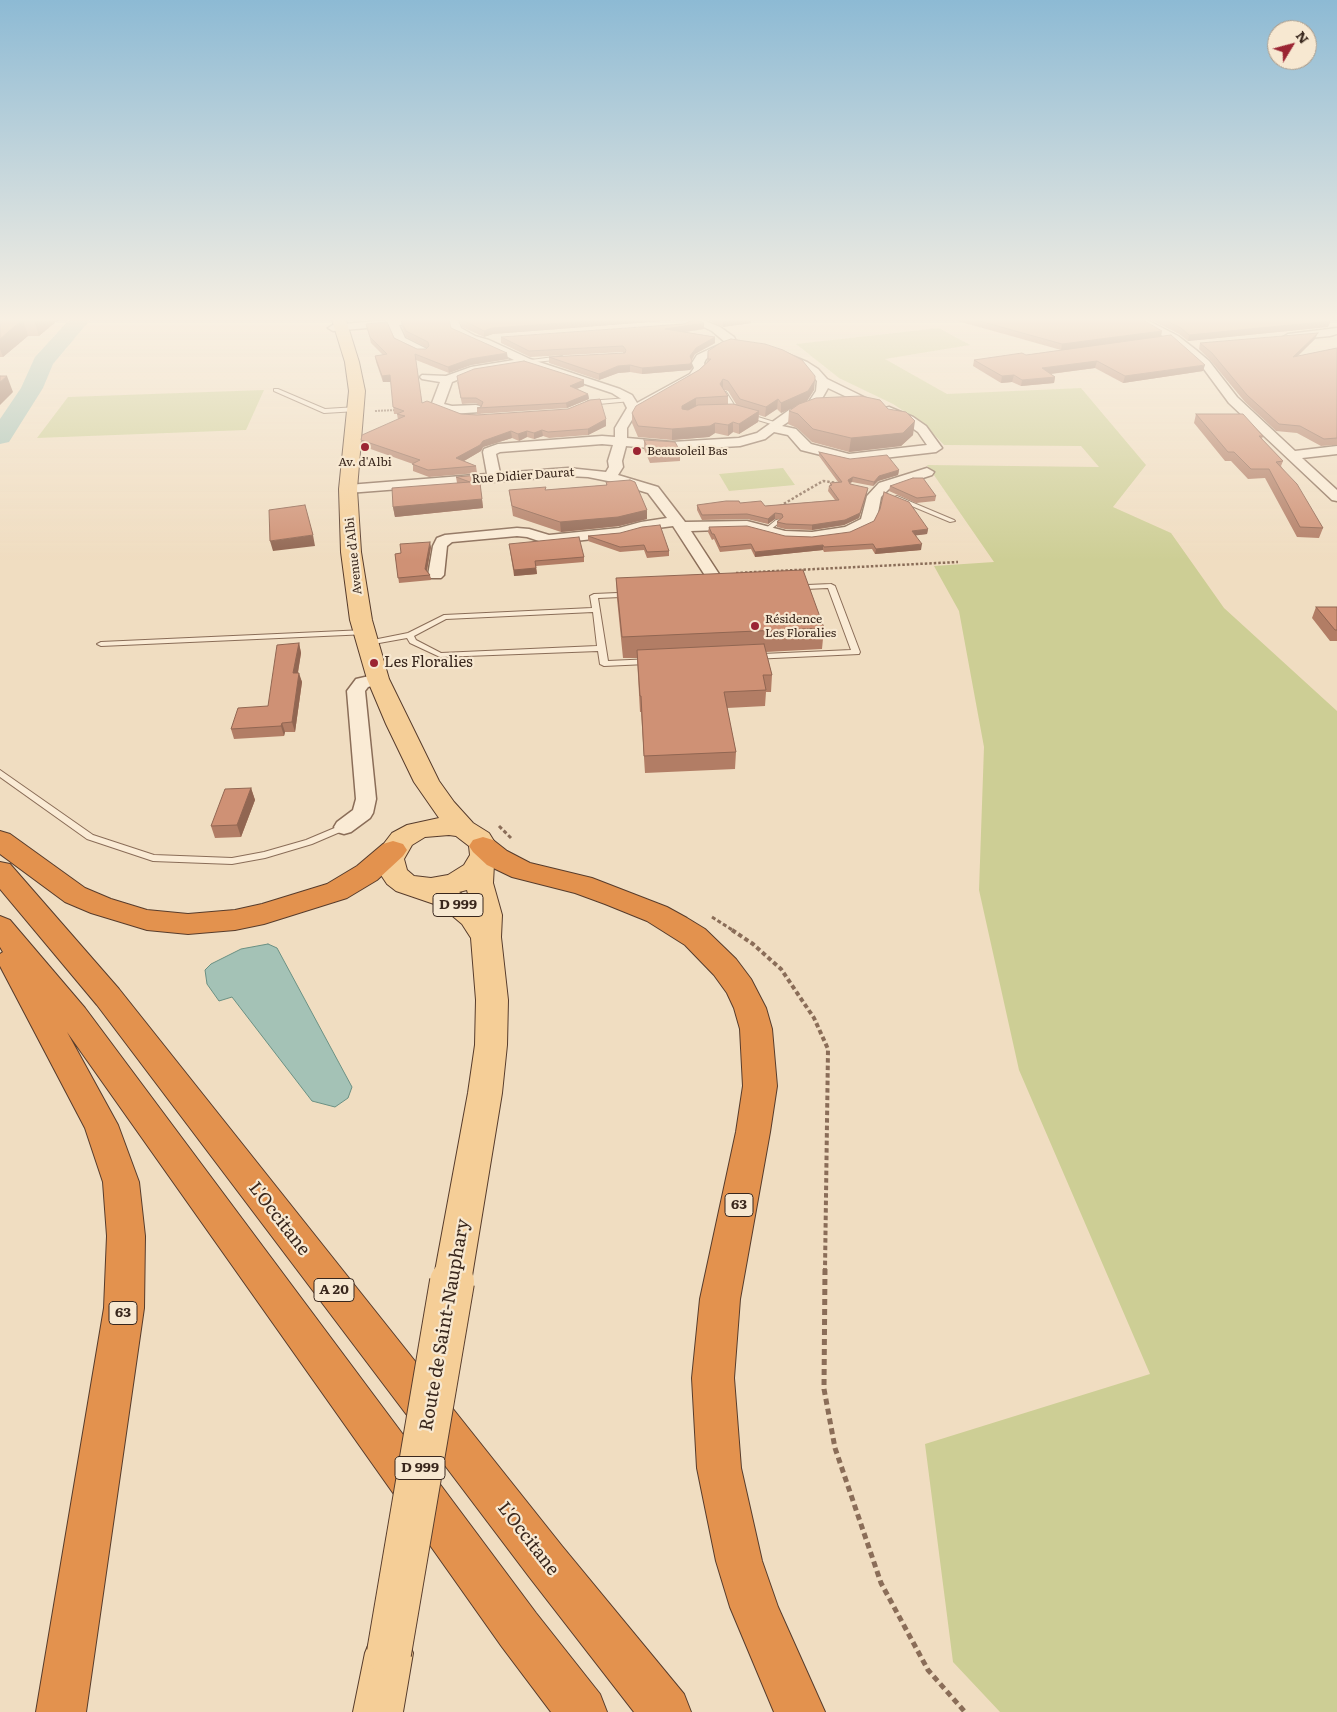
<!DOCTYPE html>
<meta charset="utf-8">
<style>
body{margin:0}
#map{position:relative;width:1337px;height:1712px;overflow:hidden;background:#f0ddc1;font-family:Literata,serif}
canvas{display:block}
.north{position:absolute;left:1267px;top:20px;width:50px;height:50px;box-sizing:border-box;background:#f7e8d1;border:1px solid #ab9b89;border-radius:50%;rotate:53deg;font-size:14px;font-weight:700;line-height:20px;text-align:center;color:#39271d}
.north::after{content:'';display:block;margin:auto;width:18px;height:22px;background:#9b2533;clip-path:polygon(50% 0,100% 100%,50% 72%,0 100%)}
</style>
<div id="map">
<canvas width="1337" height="1712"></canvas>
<div class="north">N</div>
</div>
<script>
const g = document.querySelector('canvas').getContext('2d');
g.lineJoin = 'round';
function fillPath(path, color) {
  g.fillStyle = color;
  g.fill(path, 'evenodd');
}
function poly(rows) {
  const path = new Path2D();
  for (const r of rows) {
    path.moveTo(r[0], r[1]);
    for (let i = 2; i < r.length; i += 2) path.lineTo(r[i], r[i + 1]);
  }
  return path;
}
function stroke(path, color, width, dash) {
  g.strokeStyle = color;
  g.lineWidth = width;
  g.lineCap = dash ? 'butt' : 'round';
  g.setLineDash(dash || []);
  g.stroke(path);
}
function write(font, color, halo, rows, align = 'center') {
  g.font = font + ' Literata,serif';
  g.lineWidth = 4.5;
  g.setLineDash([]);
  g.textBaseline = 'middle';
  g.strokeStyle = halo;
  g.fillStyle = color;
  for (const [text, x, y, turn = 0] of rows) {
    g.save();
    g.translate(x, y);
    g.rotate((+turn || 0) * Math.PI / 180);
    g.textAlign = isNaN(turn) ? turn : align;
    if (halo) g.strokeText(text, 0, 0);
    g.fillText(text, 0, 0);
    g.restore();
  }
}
fillPath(poly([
 [939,328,970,345,885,359,947,394,1081,388,1146,465,1113,507,1171,533,1224,608,1337,711,1337,1712,1000,1712,953,1662,925,1444,1150,1374,1019,1070,979,890,984,747,959,611,934,566,994,562,927,465,1099,467,1081,446,944,445,925,425,893,404,839,378,796,344],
 [264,390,246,430,37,438,68,397],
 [783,468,795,485,729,491,719,474]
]), '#cdce95');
const water = poly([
 [268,944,277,948,352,1087,348,1098,335,1107,312,1101,232,997,219,1001,207,984,205,970,211,964,241,949,268,944]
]);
fillPath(water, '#a4c2b6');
stroke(water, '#6a9083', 1);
fillPath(poly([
 [69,320,90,320,53,364,43,388,9,442,0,444,0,419,21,388,35,357,69,320]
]), '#a4c2b6');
const lane = poly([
 [562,356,564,359,526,363,523,361,562,356],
 [274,389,278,389,325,409,357,407,360,409,357,411,324,413,274,391,274,389],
 [722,392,726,392,738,411,781,424,778,426,734,413,721,393,722,392],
 [629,398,631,399,631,401,588,405,585,403,588,401,629,398],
 [897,496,954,520,955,521,950,522,895,499,895,497,897,496],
 [776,520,781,521,769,531,765,531,765,529,776,520],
 [831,584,835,586,860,652,859,654,604,666,600,664,598,651,440,657,410,643,407,638,368,645,364,643,368,641,408,633,444,615,592,608,590,596,594,594,831,584],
 [828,588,851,650,608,661,598,598,828,588],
 [593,612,597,646,441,653,416,640,414,636,446,619,593,612],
 [365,630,369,632,368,634,101,646,97,644,101,642,365,630],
 [0,770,93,835,154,855,232,858,264,852,306,840,344,824,349,827,347,829,312,844,265,858,232,864,153,861,87,839,0,777,0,770]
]);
const street = poly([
 [387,320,429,320,424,323,399,325,405,338,427,349,428,351,427,353,419,353,396,342,389,326,333,331,328,328,333,325,387,320],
 [448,320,458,320,461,328,475,336,489,340,530,359,620,389,632,395,637,403,690,374,694,368,692,363,697,355,725,342,712,331,689,320,703,320,720,327,734,337,736,341,740,342,741,344,740,346,713,354,706,359,704,363,706,368,698,378,645,409,638,410,627,428,627,438,672,442,739,438,757,433,789,410,808,403,816,391,817,381,810,373,776,356,775,354,776,352,780,351,807,362,818,369,827,379,878,404,872,408,868,407,828,388,816,409,797,416,782,426,796,429,811,444,849,454,927,445,918,432,905,423,885,414,883,411,885,408,889,407,913,417,926,426,942,448,936,452,849,462,801,450,788,435,774,432,765,439,740,446,672,450,626,446,622,461,623,467,618,475,658,487,685,522,747,521,785,531,812,532,845,527,861,519,867,496,879,483,927,468,934,472,932,475,889,489,881,497,878,513,872,525,849,535,812,540,785,539,747,529,691,531,719,574,716,577,711,579,706,577,673,526,642,530,620,536,548,544,527,537,517,536,452,542,447,546,444,575,441,578,431,578,428,575,433,546,437,538,445,535,517,528,529,529,549,535,619,528,641,522,667,518,648,493,608,481,588,477,568,476,348,493,343,492,341,489,348,485,487,474,483,452,484,449,498,444,602,436,615,437,615,428,627,408,623,400,612,393,525,364,474,373,452,382,444,404,452,406,476,405,480,406,482,409,480,412,451,414,435,409,432,403,440,382,422,379,420,377,422,375,446,376,471,367,514,360,481,344,467,340,453,332,448,320],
 [602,444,613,445,608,461,609,467,606,472,568,468,500,473,496,454,500,452,602,444],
 [1134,320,1147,320,1178,336,1196,350,1209,361,1237,397,1295,451,1337,446,1337,454,1302,458,1337,490,1337,501,1332,500,1229,403,1201,365,1170,340,1134,320],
 [1337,328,1337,334,1330,336,1288,340,1283,337,1288,334,1337,328],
 [378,674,384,675,387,679,384,683,368,687,365,691,376,799,373,813,370,818,351,832,344,834,337,832,334,827,337,822,353,810,356,799,347,691,356,679,378,674]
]);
const primary = poly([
 [332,320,346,320,359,362,365,391,357,489,361,552,372,620,389,679,439,781,454,802,473,823,489,833,497,846,498,855,494,864,493,883,502,915,501,937,508,1000,507,1045,502,1093,471,1282,466,1295,452,1300,438,1295,433,1282,468,1093,475,1045,476,1000,471,938,462,924,449,913,437,905,396,891,387,884,377,869,376,859,379,850,392,833,407,825,439,818,414,782,386,724,367,679,350,620,341,552,339,489,349,391,345,362,332,320],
 [449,835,456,836,469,846,470,855,464,865,448,875,431,878,414,876,407,870,404,859,412,845,425,837,449,835],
 [467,890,469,898,459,892,467,890],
 [389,1629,406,1636,413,1653,403,1712,353,1712,365,1653,372,1636,389,1629]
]);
const highway = poly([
 [0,831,10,834,85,888,111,899,147,910,188,914,235,910,262,904,327,884,357,866,383,844,393,841,403,844,407,850,403,856,377,880,347,898,264,924,235,930,188,934,147,930,91,913,65,902,0,854,0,831],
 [483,837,493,840,507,851,530,863,592,878,667,907,687,918,705,929,736,959,751,979,766,1008,772,1029,777,1086,770,1132,740,1299,734,1378,741,1468,762,1561,778,1607,825,1712,774,1712,730,1607,716,1561,697,1468,692,1378,700,1299,736,1132,743,1086,740,1029,734,1008,727,993,714,975,685,945,647,921,605,904,575,893,512,877,487,865,473,852,469,846,473,840,483,837],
 [0,862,10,864,119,989,562,1546,684,1694,691,1712,634,1712,530,1578,97,1005,0,889,0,862],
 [0,916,10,920,85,1008,536,1613,600,1694,607,1712,551,1712,502,1647,67,1032,118,1125,139,1182,145,1236,144,1308,86,1712,36,1712,104,1308,107,1236,103,1182,85,1128,0,966,0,954,3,952,0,947,0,916]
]);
stroke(lane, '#8a6d58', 2);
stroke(street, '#8a6d58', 3);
stroke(primary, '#573c2c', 2);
stroke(highway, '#573c2c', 2);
stroke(poly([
 [375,411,396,410]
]), '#8a6d58', 2, [2, 1]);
stroke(poly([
 [780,506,823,481,837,483],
 [736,573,958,562]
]), '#8a6d58', 2.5, [2.5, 2]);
stroke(poly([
 [499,826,511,838],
 [712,917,734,931]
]), '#8a6d58', 3, [4, 2.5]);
stroke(poly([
 [732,930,753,944,781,969,814,1018,828,1049,825,1270]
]), '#8a6d58', 4, [4.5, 3]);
stroke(poly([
 [825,1269,824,1389,835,1448,881,1583,928,1670,965,1712]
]), '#8a6d58', 5, [6, 4]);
fillPath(lane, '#faebd5');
fillPath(street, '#faebd5');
fillPath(primary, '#f5ce97');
fillPath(highway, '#e3924e');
const primaryBridge = poly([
 [389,1653,452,1282]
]);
stroke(primaryBridge, '#573c2c', 46, []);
stroke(primaryBridge, '#f5ce97', 44);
fillPath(poly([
 [0,320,58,320,39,336,28,336,3,357,0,357],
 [460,320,676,320,493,334,484,337,462,327],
 [708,320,751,320,751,323,723,327],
 [954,320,1143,320,1161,337,1203,371,1123,383,1095,368,1051,374,1055,377,1054,383,1021,386,1012,382,1001,383,973,366,974,360,1026,355,1061,350],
 [1151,320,1331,320,1328,327,1188,341,1179,334],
 [401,321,451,328,508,359,471,365,449,373,416,360,422,403,461,414,606,419,606,426,588,435,549,438,543,436,534,439,527,437,519,441,512,438,483,447,481,451,464,461,476,466,477,473,429,477,413,471,413,464,362,446,361,440,398,420,397,414,394,414,391,382,383,382,376,362,375,356,383,355,371,343,366,324,417,349,426,349,427,348,406,337,402,327],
 [704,329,685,332,715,337,715,343,695,354,692,360,692,368,690,370,642,374,630,372,618,373,599,380,549,363,549,357,623,353,623,352,530,357,501,343,501,337],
 [1315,339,1298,356,1337,348,1337,445,1321,446,1297,433,1276,431,1245,402,1210,360,1199,349,1200,343],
 [708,351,815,376,814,390,807,401,913,435,901,446,849,452,812,442,797,428,788,424,789,411,796,406,781,413,777,409,765,417,759,415,758,422,739,434,733,432,728,436,715,433,709,437,672,440,638,437,632,423,632,413,699,370,707,362],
 [724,390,728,391,736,404,728,404,728,396],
 [584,380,584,386,577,389,588,394,589,399,567,408,477,414,477,408,481,407,481,406,476,403,462,404,457,382],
 [1196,414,1263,436,1262,439,1283,461,1281,466,1323,528,1319,538,1297,537,1265,478,1248,479,1231,461,1225,461,1194,423],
 [644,440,680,451,680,461,650,463,644,449],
 [819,452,899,470,898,475,878,481,873,486,852,482,850,483,867,493,859,518,844,525,812,530,785,529,777,527,777,522,780,519,775,519,768,524,747,519,702,520,697,510,697,505,740,503,765,506,835,500,828,491,829,486,830,486,830,483,838,482,819,456],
 [479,475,483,508,395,517,393,507,457,483,456,477],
 [606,482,647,519,619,526,561,532,513,516,509,490,546,490,606,485],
 [890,486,936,496,935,501,916,503,889,491],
 [709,527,785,536,812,537,928,529,927,534,916,535,921,550,875,554,872,549,824,552,823,550,755,557,751,549,720,552,714,539,712,540,708,532],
 [620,533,669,551,669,556,647,558,644,550,620,552,588,541,588,536],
 [509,544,584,557,584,562,536,566,537,574,514,576],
 [431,547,427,571,430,575,431,580,399,583,395,554],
 [616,578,824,628,822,649,766,652,772,675,771,692,766,692,765,706,727,708,736,752,735,769,645,773,641,712,640,712,637,658,623,658,617,599],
 [1316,607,1337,607,1337,641,1330,641,1312,618],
 [299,643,301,653,298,673,302,682,295,732,285,732,284,736,234,739,231,729,268,706],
 [251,788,255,800,241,837,215,838,211,826]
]), '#b27d65');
fillPath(poly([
 [23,320,28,336,3,357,0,349,0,339],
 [34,320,58,320,39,336],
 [601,320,676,320,493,334,484,337,484,331,492,328],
 [730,320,751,320,751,323,723,327,723,321],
 [1331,320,1328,327,1188,341,1189,335],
 [704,323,704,329,665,335,665,329],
 [1162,331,1161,337,1061,351,1062,344],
 [1318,333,1315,339,1290,363,1293,357],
 [715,337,715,343,695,354,690,362,690,356,696,348],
 [507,353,508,359,471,365,449,373,448,367,470,359],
 [692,361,692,368,690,370,642,374,642,368],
 [1097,361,1095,368,1041,375,1042,368],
 [630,365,630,372,618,373,599,380,599,374,618,366],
 [1205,365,1203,371,1123,383,1125,376],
 [390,375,391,382,383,382,382,376],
 [1014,375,1012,382,1001,383,1002,376],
 [7,376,13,392,0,405,0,382],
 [1055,377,1054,383,1021,386,1022,380],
 [723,379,723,389,720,384],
 [584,380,584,386,570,391,570,386],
 [815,380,814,390,807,401,781,413,781,403],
 [588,394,589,399,567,408,566,403],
 [696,398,696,408,681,419,682,406],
 [778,399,777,409,765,417,766,407],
 [759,411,758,422,739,434,739,424],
 [606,419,606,426,588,435,588,429],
 [915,421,913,435,901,446,849,452,851,438],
 [733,422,733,432,728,436,728,425],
 [715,423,715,433,709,437,672,440,672,429],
 [542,430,543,436,534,439,534,433],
 [511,431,512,438,483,447,481,451,457,465,456,458,483,441],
 [527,431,527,437,519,441,518,434],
 [899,470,898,475,878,481,873,486,874,482,879,476],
 [853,477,852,482,848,484,848,480],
 [868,488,867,493,859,518,844,525,812,530,812,525],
 [482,499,483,508,395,517,393,507],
 [647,510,647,519,619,526,561,532,560,522],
 [775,513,775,519,768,524,768,519],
 [928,529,927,534,912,536,912,531],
 [313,535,315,546,273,551,270,541],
 [430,542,431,547,426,575,425,569],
 [922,544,921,550,875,554,876,549],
 [823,545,823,550,755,557,755,552],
 [536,568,537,574,514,576,514,570],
 [299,643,301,653,296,683,293,673],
 [299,673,302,682,295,732,292,722],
 [282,723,285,732,284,736,281,726],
 [251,788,255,800,241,837,237,825]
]), '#916652');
const building = poly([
 [0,320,22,320,0,339,0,320],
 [411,320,449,320,451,328,507,353,470,359,448,367,415,354,422,403,427,401,461,414,477,415,568,409,590,400,600,399,606,419,588,429,548,432,542,430,534,433,527,431,518,434,511,431,483,441,480,445,456,458,476,466,428,470,412,464,420,460,361,440,362,435,405,416,397,414,404,411,393,407,390,375,382,376,375,356,387,354,370,337,366,324,387,322,394,338,417,349,426,349,429,346,428,342,406,331,401,321,411,320],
 [462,320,601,320,492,328,484,331,462,320],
 [695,320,704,323,665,329,715,337,696,348,690,356,692,361,690,364,642,368,630,365,618,366,599,374,549,357,625,353,626,350,623,346,529,351,501,337,683,324,695,320],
 [976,320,1143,320,1162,331,1062,344,976,320],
 [1165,320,1330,320,1330,321,1189,335,1181,328,1165,320],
 [1318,333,1293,357,1337,348,1337,438,1324,439,1300,426,1279,424,1247,395,1212,353,1200,343,1318,333],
 [1171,335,1205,365,1125,376,1097,361,1042,368,1055,377,1022,380,1014,375,1002,376,974,360,1022,353,1026,355,1171,335],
 [731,339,765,344,783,350,802,360,815,376,815,380,808,391,781,403,778,399,766,407,740,399,728,381,723,379,720,384,728,396,696,398,682,406,682,409,688,410,698,405,733,404,759,411,739,424,733,422,728,425,715,423,710,426,672,429,638,426,632,413,636,406,699,370,711,359,708,359,708,351,722,342,731,339],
 [524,361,584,380,570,386,588,394,566,403,477,408,481,407,483,402,476,398,461,398,457,376,474,369,524,361],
 [0,376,7,376,0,382,0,376],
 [861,396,880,400,888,409,906,412,915,421,903,433,851,438,813,429,798,414,789,411,799,404,816,398,861,396],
 [1196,414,1243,414,1263,436,1259,436,1283,461,1276,462,1297,484,1323,528,1300,527,1269,469,1251,469,1234,452,1228,452,1196,414],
 [644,440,675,442,680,451,650,454,644,440],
 [819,452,850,459,887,455,899,470,879,476,874,482,853,477,848,480,850,484,868,488,860,513,845,520,812,525,786,524,777,522,783,517,782,514,775,513,768,519,747,514,702,515,697,505,726,501,739,501,740,503,761,501,765,506,839,500,829,486,832,485,830,483,842,482,819,452],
 [479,475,482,499,393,507,392,488,470,482,456,477,479,475],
 [913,478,923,478,936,496,917,498,890,486,913,478],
 [630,480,635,482,647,510,618,517,560,522,512,506,509,490,546,487,545,490,607,485,606,482,630,480],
 [884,492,909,502,928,529,912,531,922,544,876,549,873,544,824,547,823,545,755,552,751,544,720,547,714,534,712,534,709,527,747,526,785,536,812,537,850,532,874,521,880,509,884,492],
 [305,505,313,535,270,541,269,510,305,505],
 [660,525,669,551,647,552,644,545,620,547,588,536,620,533,642,527,660,525],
 [579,537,584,557,535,561,536,568,514,570,509,544,579,537],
 [430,542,425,569,430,575,398,578,395,554,401,553,400,544,430,542],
 [803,570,824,628,622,637,616,578,803,570],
 [1316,607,1337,607,1337,630,1335,630,1316,607],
 [299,643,293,673,299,673,292,722,282,723,281,726,231,729,238,708,268,706,277,645,299,643],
 [764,644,772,675,763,675,766,690,724,692,736,752,644,756,641,696,640,696,637,650,764,644],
 [251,788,237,825,211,826,225,789,251,788]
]);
fillPath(building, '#cf9175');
stroke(building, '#916652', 1);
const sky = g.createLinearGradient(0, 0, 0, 560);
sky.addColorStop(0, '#8dbad4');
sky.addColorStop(0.57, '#f8f0e3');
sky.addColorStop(1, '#f8f0e300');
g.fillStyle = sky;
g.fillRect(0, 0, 1337, 560);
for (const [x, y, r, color] of [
 [365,447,5,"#9b2533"],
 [637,451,5,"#9b2533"],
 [755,626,5,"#9b2533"],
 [374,663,5,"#9b2533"]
]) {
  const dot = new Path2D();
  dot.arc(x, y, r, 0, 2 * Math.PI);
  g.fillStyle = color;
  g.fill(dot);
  stroke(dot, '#f7e8d1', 2);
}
write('12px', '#39271d', '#f7e8d1', [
 ["Beausoleil Bas",647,451],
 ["Av. d'Albi",365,462,"center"],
 ["Résidence",765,619],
 ["Les Floralies",765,633]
], 'left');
write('12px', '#39271d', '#f7e8d1', [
 ["Rue Didier Daurat",523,476,-4],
 ["Avenue d'Albi",354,556,-96]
]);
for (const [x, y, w] of [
 [458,905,50],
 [739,1205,28],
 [334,1290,40],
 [123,1313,28],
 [420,1468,50]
]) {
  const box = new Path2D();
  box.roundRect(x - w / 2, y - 11.5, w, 23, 4);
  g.fillStyle = '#f7e8d1';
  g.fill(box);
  stroke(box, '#39271d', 1);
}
write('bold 14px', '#39271d', null, [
 ["D 999",458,905],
 ["63",739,1205],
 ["A 20",334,1290],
 ["63",123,1313],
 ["D 999",420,1468]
]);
write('15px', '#39271d', '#f7e8d1', [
 ["Les Floralies",384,663]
], 'left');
write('18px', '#39271d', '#f7e8d1', [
 ["L'Occitane",279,1219,52],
 ["Route de Saint-Nauphary",445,1325,-80],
 ["L'Occitane",528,1539,52]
]);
</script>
